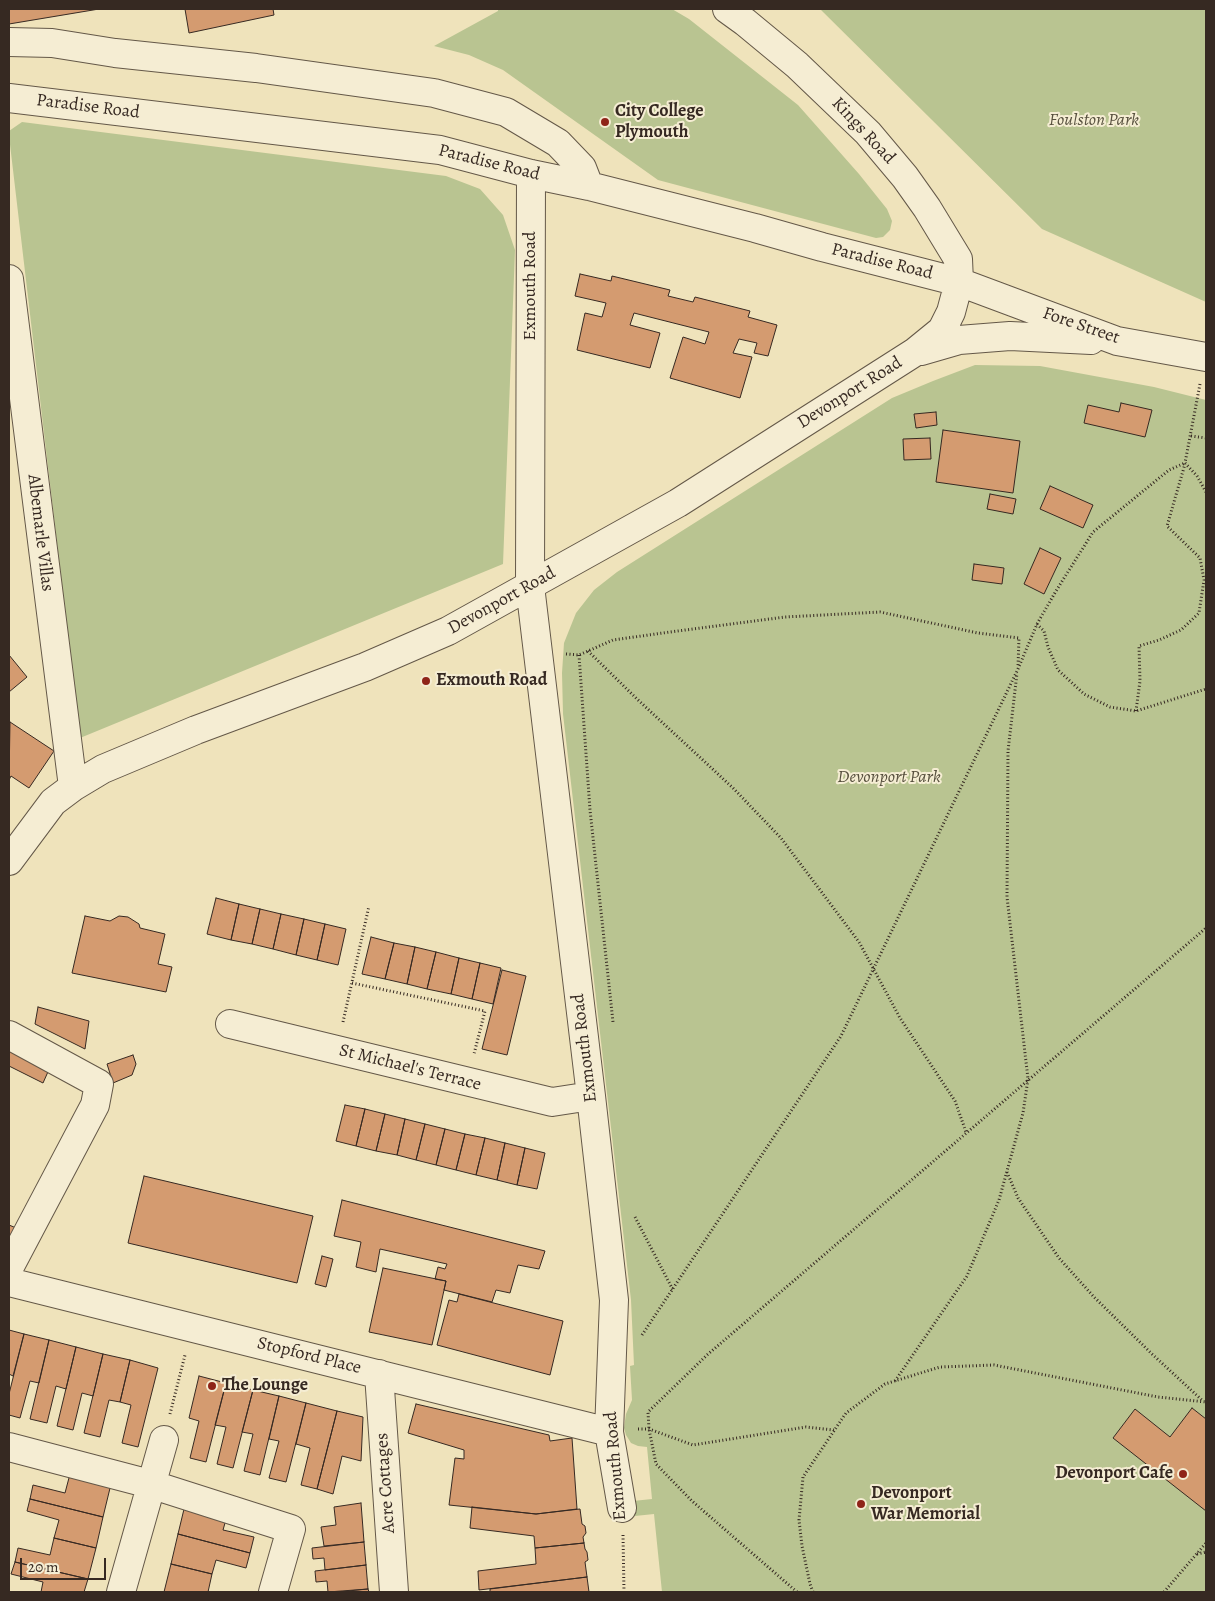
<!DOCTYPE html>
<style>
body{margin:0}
#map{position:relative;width:1215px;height:1601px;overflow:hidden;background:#efe3bb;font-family:Alegreya,serif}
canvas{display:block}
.frame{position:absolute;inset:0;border:10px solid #362922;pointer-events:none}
.scale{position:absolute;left:20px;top:1558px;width:86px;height:22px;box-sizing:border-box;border:2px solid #362922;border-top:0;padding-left:6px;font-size:15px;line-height:18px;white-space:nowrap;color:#362922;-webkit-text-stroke:4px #f5edd3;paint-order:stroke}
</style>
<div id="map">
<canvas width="1215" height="1601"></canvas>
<div class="frame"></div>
<div class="scale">20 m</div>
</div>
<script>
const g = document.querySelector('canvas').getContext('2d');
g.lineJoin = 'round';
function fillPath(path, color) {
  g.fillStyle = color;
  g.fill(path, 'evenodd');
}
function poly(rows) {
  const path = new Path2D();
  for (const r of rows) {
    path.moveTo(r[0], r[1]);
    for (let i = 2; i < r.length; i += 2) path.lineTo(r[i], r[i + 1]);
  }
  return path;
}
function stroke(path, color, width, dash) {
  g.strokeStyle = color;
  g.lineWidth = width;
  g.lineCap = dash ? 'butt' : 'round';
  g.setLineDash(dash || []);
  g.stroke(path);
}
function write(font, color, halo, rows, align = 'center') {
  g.font = font + ' Alegreya,serif';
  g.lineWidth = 4;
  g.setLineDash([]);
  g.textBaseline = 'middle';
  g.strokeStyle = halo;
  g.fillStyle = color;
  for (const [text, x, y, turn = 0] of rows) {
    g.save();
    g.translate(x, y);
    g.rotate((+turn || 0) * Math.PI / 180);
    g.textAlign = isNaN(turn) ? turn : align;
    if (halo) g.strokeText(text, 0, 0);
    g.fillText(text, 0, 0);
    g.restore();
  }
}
fillPath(poly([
 [498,9,672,9,689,19,798,105,859,174,887,209,892,221,890,230,883,237,876,238,658,180,503,70,469,55,434,46,498,11],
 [820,9,1206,9,1206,302,1042,229],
 [22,122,446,176,480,189,503,215,515,250,503,564,80,738,9,136,9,131],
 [975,365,1040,366,1154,387,1206,400,1206,1592,662,1592,654,1514,635,1516,634,1514,633,1501,652,1499,647,1447,638,1446,631,1443,626,1435,624,1428,626,1414,632,1400,630,1366,634,1365,631,1300,563,714,562,673,564,643,576,613,594,590,617,572,892,398,933,381]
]), '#b9c491');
const building = poly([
 [9,9,99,9,9,24,9,9],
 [185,9,273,9,274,15,189,33,185,9],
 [580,274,611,281,612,276,670,290,668,296,693,302,695,297,750,311,748,317,777,325,768,356,754,353,757,343,739,339,733,353,752,357,740,398,670,378,683,337,705,344,709,332,634,313,630,325,660,333,650,368,577,350,585,313,602,317,606,303,575,296,580,274],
 [1121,403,1152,410,1145,437,1084,423,1088,405,1119,412,1121,403],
 [936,412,937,425,916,428,914,414,936,412],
 [943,430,1020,441,1013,493,936,482,943,430],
 [930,438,931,459,904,460,903,439,930,438],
 [1050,486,1093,505,1083,528,1040,509,1050,486],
 [990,494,1016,499,1013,514,987,509,990,494],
 [1040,548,1061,558,1044,594,1024,584,1040,548],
 [974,564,1004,568,1002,584,972,580,974,564],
 [9,655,27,677,9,692,9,655],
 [10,722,54,751,29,788,11,776,9,780,10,722],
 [216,898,239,904,231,940,207,934,216,898],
 [239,904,260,909,252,944,231,940,239,904],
 [260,909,281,914,273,949,252,944,260,909],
 [281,914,304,919,296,955,273,949,281,914],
 [85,916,110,921,119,916,128,917,139,924,140,928,165,934,158,964,172,967,166,992,72,973,85,916],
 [304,919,325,924,317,960,296,955,304,919],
 [325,924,346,929,338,965,317,960,325,924],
 [371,937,394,943,385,979,362,974,371,937],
 [394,943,415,947,407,984,385,979,394,943],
 [415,947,436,952,427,989,407,984,415,947],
 [436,952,459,958,451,994,427,989,436,952],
 [459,958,480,963,472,999,451,994,459,958],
 [480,963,501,968,493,1004,472,999,480,963],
 [502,970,526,976,507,1055,482,1049,502,970],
 [38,1007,89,1021,85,1049,35,1024,38,1007],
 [9,1045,51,1065,43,1083,9,1066,9,1045],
 [133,1055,136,1064,132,1075,113,1083,107,1064,133,1055],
 [345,1105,365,1109,356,1146,336,1141,345,1105],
 [365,1109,385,1114,376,1151,356,1146,365,1109],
 [385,1114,405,1119,397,1155,376,1151,385,1114],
 [405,1119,425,1124,416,1160,397,1155,405,1119],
 [425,1124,445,1129,436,1165,416,1160,425,1124],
 [445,1129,465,1134,456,1170,436,1165,445,1129],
 [465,1134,485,1138,476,1175,456,1170,465,1134],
 [485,1138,505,1143,497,1180,476,1175,485,1138],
 [505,1143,525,1148,517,1185,497,1180,505,1143],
 [525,1148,545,1153,537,1189,517,1185,525,1148],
 [144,1176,313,1216,297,1283,128,1243,144,1176],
 [342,1200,545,1251,539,1269,518,1265,510,1293,496,1290,492,1302,444,1290,446,1281,435,1279,438,1267,445,1269,447,1264,380,1249,376,1272,356,1267,361,1242,334,1236,342,1200],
 [9,1225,21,1230,9,1254,9,1225],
 [322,1256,333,1259,326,1287,315,1284,322,1256],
 [383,1268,446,1281,432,1345,369,1332,383,1268],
 [459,1294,563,1321,550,1375,437,1345,449,1300,457,1302,459,1294],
 [9,1330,24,1334,13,1376,9,1374,9,1330],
 [24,1334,49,1340,39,1383,30,1381,20,1418,9,1415,9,1394,24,1334],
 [49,1340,76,1347,66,1389,56,1386,47,1423,30,1419,49,1340],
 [76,1347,103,1354,93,1396,82,1393,73,1430,57,1426,76,1347],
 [103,1354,130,1360,120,1402,109,1400,100,1437,84,1433,103,1354],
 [130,1360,158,1368,138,1447,122,1443,131,1405,120,1402,130,1360],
 [199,1376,226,1383,206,1462,190,1458,199,1421,189,1418,199,1376],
 [226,1383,253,1390,233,1468,217,1464,226,1427,215,1425,226,1383],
 [253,1390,279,1396,260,1475,244,1471,253,1434,242,1432,253,1390],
 [279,1396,306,1403,286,1482,269,1478,279,1441,269,1439,279,1396],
 [306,1403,337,1411,317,1489,301,1485,310,1448,296,1444,306,1403],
 [416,1404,549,1435,550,1441,572,1438,577,1509,536,1514,449,1505,455,1458,464,1459,464,1450,408,1433,416,1404],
 [1192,1408,1206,1419,1206,1511,1113,1438,1135,1409,1170,1437,1192,1408],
 [337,1411,363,1417,361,1461,342,1456,333,1494,317,1489,337,1411],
 [70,1474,111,1484,103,1517,30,1499,33,1485,65,1493,70,1474],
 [30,1499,103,1517,96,1548,54,1538,59,1520,27,1511,30,1499],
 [361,1503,364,1542,324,1546,321,1527,336,1525,334,1507,361,1503],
 [185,1505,227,1516,223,1530,254,1537,250,1553,178,1534,185,1505],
 [472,1507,536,1514,580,1509,582,1524,585,1526,586,1533,583,1537,584,1543,535,1548,534,1536,470,1528,472,1507],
 [178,1534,250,1553,246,1568,216,1560,212,1574,171,1564,178,1534],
 [54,1538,96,1548,88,1579,15,1562,18,1548,50,1555,54,1538],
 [364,1542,366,1565,325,1570,324,1558,313,1559,312,1548,364,1542],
 [584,1543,585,1549,587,1552,588,1560,585,1562,587,1577,479,1590,478,1571,536,1564,535,1548,584,1543],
 [15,1562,88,1579,84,1592,41,1592,43,1582,11,1574,15,1562],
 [171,1564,212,1574,208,1592,164,1592,171,1564],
 [366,1565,368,1589,328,1592,327,1581,316,1582,315,1571,366,1565],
 [587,1577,589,1592,490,1592,490,1589,587,1577],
 [368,1589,369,1592,338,1592,368,1589]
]);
fillPath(building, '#d49b70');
stroke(building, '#362922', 1);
const minor = poly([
 [9,42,52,43,115,53,256,68,434,93,506,112,558,143,582,168,589,186],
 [9,98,440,150,531,174,589,186,755,228,822,247,959,282,1117,341,1206,357],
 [531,174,530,586,591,1096,614,1300,609,1432,622,1508],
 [9,279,73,787],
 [921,351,959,340,1010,336,1091,340],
 [9,861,53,802,73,787,103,769,196,730,365,667,448,631,678,503,915,352,942,330,951,312,959,282,958,259,927,208,905,177,868,133,797,65,745,22,727,9],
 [230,1024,552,1102,591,1096],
 [9,1035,99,1084,95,1105,9,1268],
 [9,1282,609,1432],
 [379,1374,394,1592],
 [9,1447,150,1484,291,1529,273,1592],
 [121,1592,164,1440]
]);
stroke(minor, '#645848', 30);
stroke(poly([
 [1200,384,1185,463,1197,476,1206,492],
 [1191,436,1206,438],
 [1037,624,1044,631,1048,647,1058,670,1084,694,1110,707,1136,711,1206,689],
 [588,651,637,699,733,788,781,838,859,942,900,1018,955,1101,966,1132],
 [566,654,579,655,613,640,670,632,785,617,880,612,978,633,1019,638,1018,667],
 [579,655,590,810,613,1022],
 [1136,711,1140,681,1139,646,1159,640,1181,630,1199,613,1204,580,1200,558,1167,526,1185,464],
 [352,983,485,1011,474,1054],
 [343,1022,369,906],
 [1007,1172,1018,1198,1059,1258,1094,1297,1152,1354,1203,1401],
 [635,1217,673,1290],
 [642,1335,841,1036,1018,669,1037,624,1056,591,1093,532,1169,470,1185,463],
 [895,1381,967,1276,999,1200,1023,1113,1028,1079,1007,897,1008,751,1017,673],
 [170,1414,185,1355],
 [638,1429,649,1429,693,1445,806,1427,834,1430],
 [623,1535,624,1592],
 [1197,1554,1206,1552],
 [797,1592,692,1501,656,1464,649,1429,648,1412,707,1355,1206,928],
 [813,1592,810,1584,802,1546,799,1520,803,1477,846,1413,885,1384,940,1367,994,1365,1158,1397,1206,1402],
 [1164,1592,1206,1543]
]), '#362922', 3, [1, 2.5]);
stroke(minor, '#f5edd3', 28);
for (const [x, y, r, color] of [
 [605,122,5,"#8f2418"],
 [426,681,5,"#8f2418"],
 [212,1386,5,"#8f2418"],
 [1183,1474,5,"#8f2418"],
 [861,1504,5,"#8f2418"]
]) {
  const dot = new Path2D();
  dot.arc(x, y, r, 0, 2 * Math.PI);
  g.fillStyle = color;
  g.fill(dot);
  stroke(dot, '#f5edd3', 2);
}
write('18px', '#362922', '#f5edd3', [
 ["Paradise Road",88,107,7],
 ["Kings Road",863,131,47],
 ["Paradise Road",489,163,14],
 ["Paradise Road",882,262,14],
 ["Exmouth Road",531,286,-90],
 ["Fore Street",1081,326,19],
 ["Devonport Road",850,393,-32],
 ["Albemarle Villas",40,533,83],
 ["Devonport Road",502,601,-29],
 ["Exmouth Road",585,1048,-97],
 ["St Michael's Terrace",410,1068,14],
 ["Stopford Place",309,1356,14],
 ["Exmouth Road",616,1466,-95],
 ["Acre Cottages",386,1483,-94]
]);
write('bold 18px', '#362922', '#f5edd3', [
 ["City College",615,112],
 ["Plymouth",615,133],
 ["Exmouth Road",436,681],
 ["The Lounge",222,1386],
 ["Devonport Cafe",1173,1474,"right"],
 ["Devonport",871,1494],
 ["War Memorial",871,1515]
], 'left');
write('italic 18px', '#57503e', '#f5edd3', [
 ["Foulston Park",1094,121],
 ["Devonport Park",889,778]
]);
</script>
